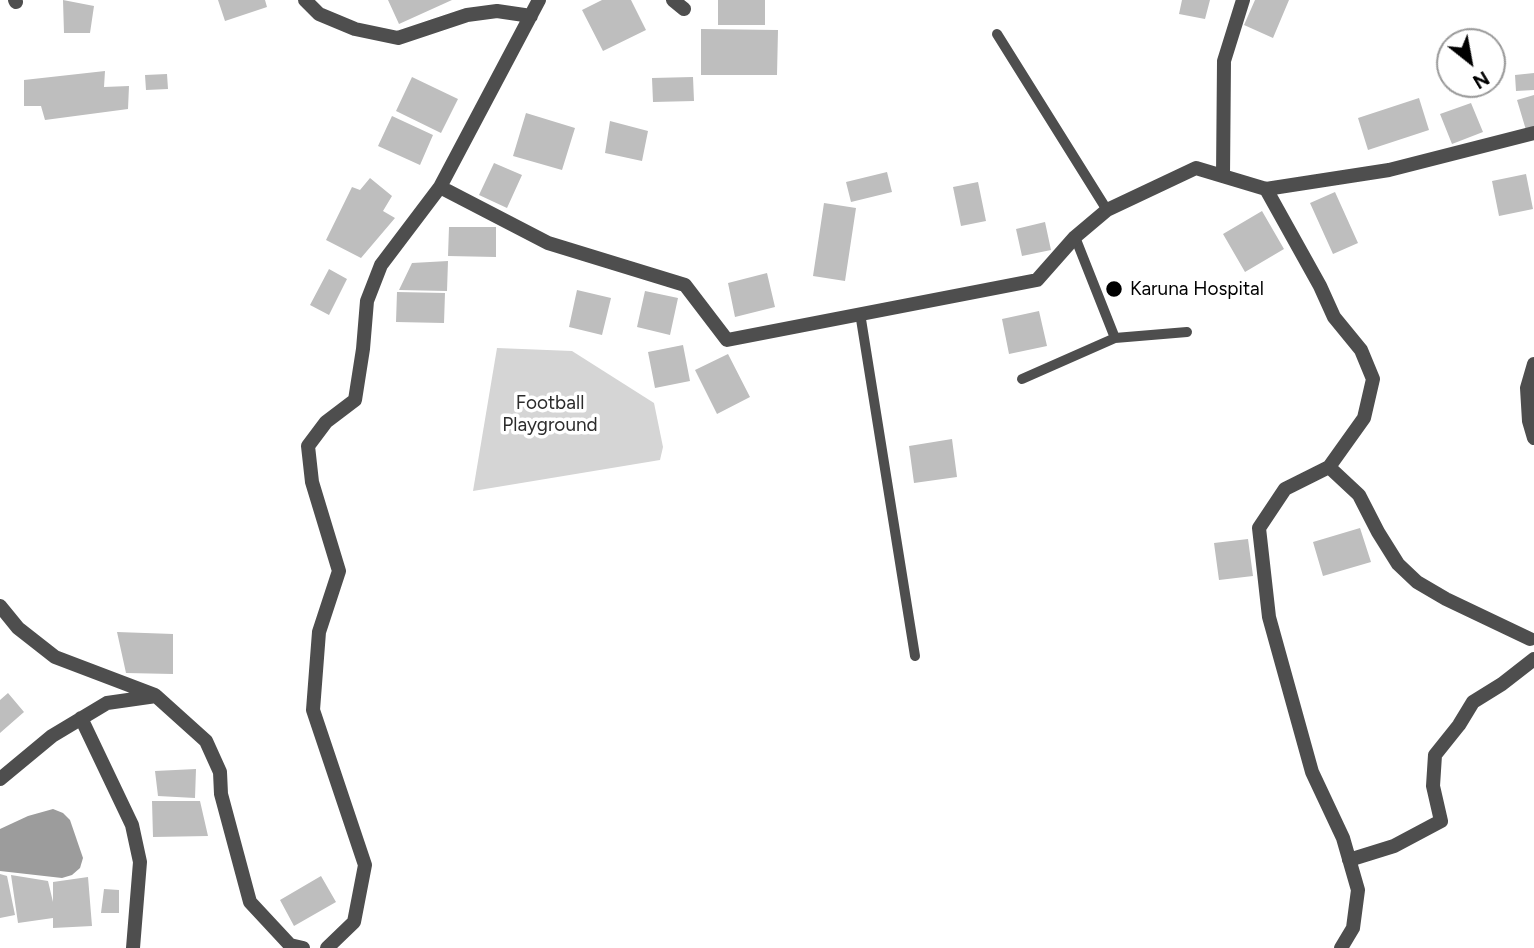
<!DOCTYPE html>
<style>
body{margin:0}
#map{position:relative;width:1534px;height:948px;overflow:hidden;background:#fff;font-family:Figtree,sans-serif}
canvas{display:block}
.north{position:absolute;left:1436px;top:28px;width:70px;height:70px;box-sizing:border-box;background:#fff;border:2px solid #999;border-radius:50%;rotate:149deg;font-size:19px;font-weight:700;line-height:28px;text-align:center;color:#000}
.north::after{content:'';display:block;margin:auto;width:24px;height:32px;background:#000;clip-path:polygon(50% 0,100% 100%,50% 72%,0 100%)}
</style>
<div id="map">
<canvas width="1534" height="948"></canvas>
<div class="north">N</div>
</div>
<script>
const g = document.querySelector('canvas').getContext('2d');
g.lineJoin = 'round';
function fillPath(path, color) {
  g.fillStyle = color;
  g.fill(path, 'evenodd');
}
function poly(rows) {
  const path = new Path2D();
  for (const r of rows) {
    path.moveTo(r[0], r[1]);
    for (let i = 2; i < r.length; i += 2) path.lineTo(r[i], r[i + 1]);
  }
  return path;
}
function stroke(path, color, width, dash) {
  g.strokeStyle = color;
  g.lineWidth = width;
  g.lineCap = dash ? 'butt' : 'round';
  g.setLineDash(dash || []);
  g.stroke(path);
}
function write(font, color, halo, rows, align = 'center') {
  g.font = font + ' Figtree,sans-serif';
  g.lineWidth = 7;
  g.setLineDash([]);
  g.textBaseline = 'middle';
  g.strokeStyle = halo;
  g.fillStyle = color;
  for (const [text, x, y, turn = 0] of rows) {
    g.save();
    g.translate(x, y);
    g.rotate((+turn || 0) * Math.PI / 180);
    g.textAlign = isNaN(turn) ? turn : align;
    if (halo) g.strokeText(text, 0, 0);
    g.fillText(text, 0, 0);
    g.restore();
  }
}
fillPath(poly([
 [497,348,572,351,654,403,663,447,660,460,473,491]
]), '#d5d5d5');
fillPath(poly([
 [53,809,63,813,70,820,83,858,80,868,72,875,62,878,0,871,0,829,28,816]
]), '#9c9c9c');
fillPath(poly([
 [63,0,94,6,90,33,64,33],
 [218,0,265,0,267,7,225,21],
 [388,0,452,0,399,24],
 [602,0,631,0,646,30,603,51,582,10],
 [718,0,765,0,765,25,718,25],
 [1182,0,1210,0,1205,19,1179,14],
 [1255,0,1289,0,1273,38,1244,25],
 [701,29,778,30,777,75,701,75],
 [105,71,104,87,129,86,128,109,45,120,41,106,24,106,24,80],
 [1534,73,1534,90,1516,91,1515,75],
 [167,74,168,89,146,90,145,75],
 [412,77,458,99,441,133,396,111],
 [693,77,694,101,653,102,652,78],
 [1534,95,1534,128,1526,130,1517,100],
 [1419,98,1429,130,1368,150,1358,118],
 [1471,103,1483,132,1452,144,1440,114],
 [526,113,575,128,562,170,513,156],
 [392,116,433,135,420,165,378,146],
 [610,121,648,131,642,161,605,153],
 [494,163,522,175,507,208,479,195],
 [887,172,892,192,851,202,846,182],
 [1526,174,1533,209,1499,216,1492,181],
 [370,178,392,196,383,211,395,218,361,258,326,240,352,187,360,190],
 [978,182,986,221,961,226,953,187],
 [1335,192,1358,243,1333,254,1310,203],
 [824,203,856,208,845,281,813,276],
 [1262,211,1284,249,1245,272,1223,234],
 [1045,222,1051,250,1022,256,1016,229],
 [449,227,496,227,496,257,448,256],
 [448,261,447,291,399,290,412,263],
 [329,269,347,279,329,315,310,305],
 [767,273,775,307,735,317,728,283],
 [577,290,611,298,602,335,569,327],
 [645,291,678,298,670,335,637,327],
 [397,292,445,293,444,323,396,322],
 [1039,311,1047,346,1009,354,1002,319],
 [683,345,690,381,655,388,648,352],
 [728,354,750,397,717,414,695,370],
 [952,439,957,477,914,483,909,446],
 [1360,528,1371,562,1323,576,1313,542],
 [1248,539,1253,576,1219,580,1214,543],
 [117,632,173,634,173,674,126,673],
 [8,693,24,712,0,733,0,700],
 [196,769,195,798,158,796,155,771],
 [152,801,200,801,208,836,153,837],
 [0,874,7,876,15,915,0,918],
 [11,875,48,881,53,902,53,882,88,877,92,926,53,928,53,918,18,923],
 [321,876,336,902,294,926,280,900],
 [104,889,119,890,119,913,101,913]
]), '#bebebe');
stroke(poly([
 [997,34,1107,210],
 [1075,237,1115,338],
 [860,313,915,656],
 [1022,379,1115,338,1187,332]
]), '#4e4e4e', 10);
stroke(poly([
 [15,0,16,2],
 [305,0,319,14,355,29,398,38,467,15,497,11,531,16],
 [673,0,684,9],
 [1223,176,1224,61,1243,0],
 [440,187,548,243,685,285,727,340,1037,280,1075,237,1107,210,1196,168,1266,189,1389,170,1534,133],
 [1266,189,1320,286,1334,317,1361,350,1373,379,1364,418,1329,467,1285,489,1259,528,1269,617,1312,772,1343,838,1358,890,1353,928,1341,948],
 [1534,364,1527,388,1529,421,1534,438],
 [1329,467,1359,495,1378,532,1398,564,1417,582,1446,599,1530,639],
 [0,606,18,628,55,657,155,695],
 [81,718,132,825,140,862,133,948],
 [0,779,52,736,107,703,156,696,206,741,220,772,221,794,250,902,290,945,303,948],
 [1349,860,1394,846,1441,821,1433,786,1435,755,1459,725,1473,702,1502,684,1534,659],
 [327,948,354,922,365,865,313,710,319,632,339,571,312,482,308,446,326,422,355,400,363,349,367,301,381,265,440,187,539,0]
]), '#4e4e4e', 14);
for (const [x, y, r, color] of [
 [1114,289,9,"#000"]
]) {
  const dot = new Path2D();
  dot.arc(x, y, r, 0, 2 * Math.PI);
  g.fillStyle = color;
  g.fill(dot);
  stroke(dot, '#fff', 2.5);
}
write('19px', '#000', '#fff', [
 ["Karuna Hospital",1130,289]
], 'left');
write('19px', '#2c2c2c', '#fff', [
 ["Football",550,403],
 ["Playground",550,425]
]);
</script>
